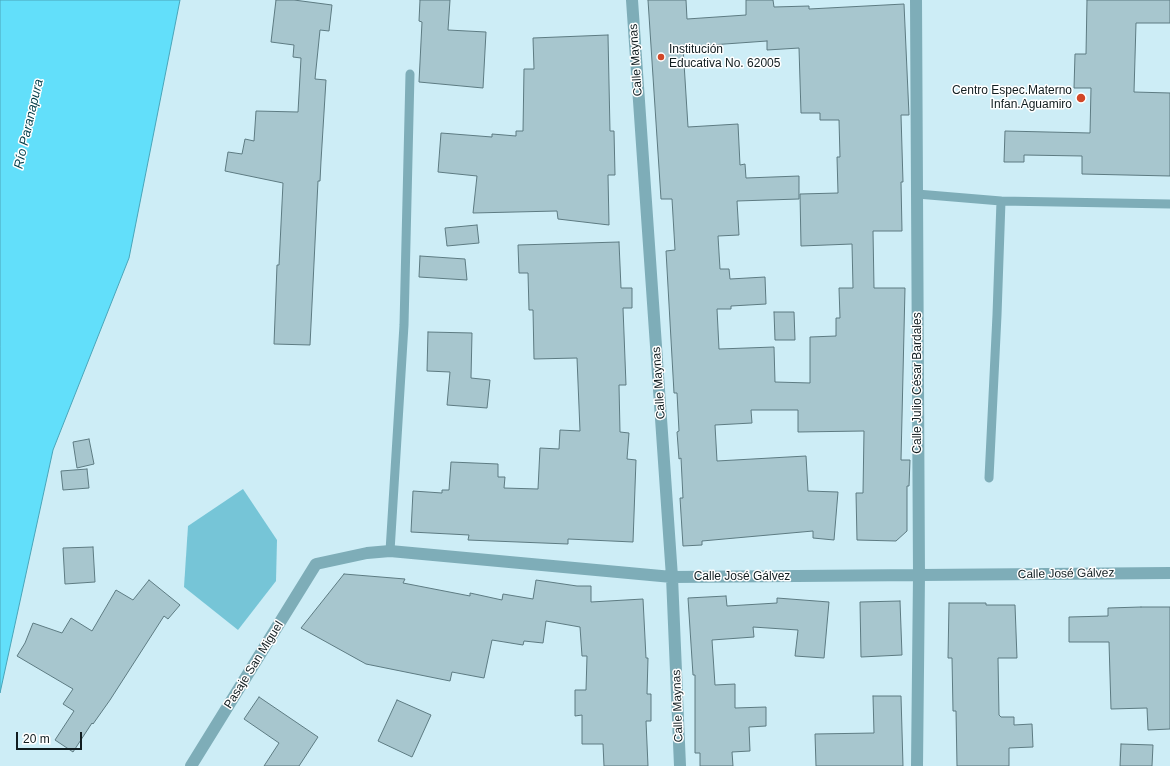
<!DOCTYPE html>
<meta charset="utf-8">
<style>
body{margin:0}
#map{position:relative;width:1170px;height:766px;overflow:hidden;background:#cdedf6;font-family:Arial,sans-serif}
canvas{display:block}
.scale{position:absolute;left:16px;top:732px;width:66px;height:18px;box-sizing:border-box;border:2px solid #111d20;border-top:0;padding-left:5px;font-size:12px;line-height:14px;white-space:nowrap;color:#111d20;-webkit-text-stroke:3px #fff;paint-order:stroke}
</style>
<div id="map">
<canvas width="1170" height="766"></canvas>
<div class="scale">20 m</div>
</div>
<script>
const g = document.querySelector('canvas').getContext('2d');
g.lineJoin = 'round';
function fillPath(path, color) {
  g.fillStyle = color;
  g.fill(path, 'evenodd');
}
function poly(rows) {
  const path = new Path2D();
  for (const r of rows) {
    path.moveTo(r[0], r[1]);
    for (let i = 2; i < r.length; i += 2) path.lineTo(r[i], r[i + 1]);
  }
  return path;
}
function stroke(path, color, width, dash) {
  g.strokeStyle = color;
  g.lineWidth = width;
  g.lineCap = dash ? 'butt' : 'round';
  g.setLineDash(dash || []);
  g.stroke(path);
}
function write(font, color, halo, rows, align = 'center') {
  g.font = font + ' Arial,sans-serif';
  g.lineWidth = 3;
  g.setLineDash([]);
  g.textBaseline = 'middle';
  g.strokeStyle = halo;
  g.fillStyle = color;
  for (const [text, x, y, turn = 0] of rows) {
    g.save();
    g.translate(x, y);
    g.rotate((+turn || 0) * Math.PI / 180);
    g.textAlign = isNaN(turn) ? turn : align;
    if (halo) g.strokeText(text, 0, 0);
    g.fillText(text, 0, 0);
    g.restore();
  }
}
fillPath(poly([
 [243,489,277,540,276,581,238,630,184,587,188,526]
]), '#76c5d7');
const water = poly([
 [0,0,180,0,129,258,53,450,0,693,0,0]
]);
fillPath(water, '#62dffa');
stroke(water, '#4aa5b9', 1);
const building = poly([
 [276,0,294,0,332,5,329,31,320,30,315,79,326,80,321,161,320,181,318,181,310,345,274,344,277,265,279,265,283,183,225,171,228,152,242,154,245,139,254,141,256,111,298,112,301,58,293,57,294,45,271,42,276,0],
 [420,0,450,0,448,30,486,32,483,88,419,82,422,22,419,21,420,0],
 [648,0,686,0,687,19,746,15,746,0,773,0,774,7,809,6,809,9,904,4,909,115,901,115,903,182,901,182,902,231,873,231,874,288,905,288,901,460,910,460,909,486,907,486,907,531,896,541,857,540,856,493,863,493,864,431,798,432,798,410,751,410,752,423,715,425,717,461,806,456,808,491,838,492,834,540,813,538,813,531,702,541,702,545,683,546,680,498,683,498,681,458,679,459,677,432,679,431,677,393,674,393,666,251,675,250,672,199,661,199,648,0],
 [767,41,767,50,799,48,801,113,820,113,820,120,839,120,840,157,837,157,838,193,800,194,801,246,852,244,853,288,839,288,840,318,836,318,836,336,810,337,810,383,775,382,774,347,719,349,717,309,731,309,731,306,766,304,765,277,730,279,729,269,720,269,718,236,739,235,737,201,799,199,799,176,746,178,745,164,740,165,738,124,688,127,683,47,767,41],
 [1087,0,1170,0,1170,23,1136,23,1134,92,1170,93,1170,176,1082,174,1082,156,1024,155,1024,162,1004,162,1005,131,1090,133,1091,88,1074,88,1075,54,1086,54,1087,0],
 [608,35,610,131,614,131,615,175,608,175,609,225,558,219,557,211,473,213,477,176,438,172,441,133,492,137,492,134,516,136,516,131,523,131,524,69,534,69,533,38,608,35],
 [477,225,479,243,447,246,445,228,477,225],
 [619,242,621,288,632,288,632,308,623,308,626,385,619,385,620,432,629,433,627,459,636,460,633,542,568,539,568,544,468,540,469,535,411,532,413,491,442,493,442,490,449,490,451,462,498,464,498,477,505,477,504,488,538,489,540,448,559,449,560,430,580,431,577,358,534,359,533,310,529,310,528,273,519,273,518,245,619,242],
 [420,256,465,259,467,280,419,277,420,256],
 [774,312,794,312,795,340,775,340,774,312],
 [428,332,472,333,471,378,490,380,487,408,447,405,450,372,427,371,428,332],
 [89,439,94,464,77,468,73,442,89,439],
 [87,469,89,488,63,490,61,471,87,469],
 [93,547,95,582,65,584,63,548,93,547],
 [344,574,405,579,403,583,470,596,470,593,502,600,503,594,533,599,536,580,577,586,591,586,591,602,643,599,646,658,648,658,647,694,651,694,651,721,646,721,648,766,604,766,603,744,582,744,582,715,575,716,575,690,586,690,587,656,582,656,580,627,546,621,543,643,524,641,523,645,492,640,484,678,452,672,450,681,366,664,301,628,344,574],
 [149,580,180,605,168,619,164,616,110,700,93,724,92,723,73,752,55,740,74,711,63,704,73,689,17,656,25,643,33,623,62,633,71,618,92,631,116,590,133,600,149,580],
 [726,596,727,606,777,603,777,598,829,602,824,658,795,656,798,630,753,627,754,637,712,640,715,685,735,684,735,708,766,707,766,726,749,727,750,751,732,752,733,766,700,766,700,753,695,753,695,675,693,675,688,598,726,596],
 [900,601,902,655,861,657,860,602,900,601],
 [949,603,986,603,986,605,1015,605,1017,658,998,658,999,715,1001,717,1014,717,1014,725,1032,724,1033,747,1009,748,1009,766,957,766,956,711,953,711,952,658,948,658,949,603],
 [1141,607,1170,607,1170,729,1148,730,1147,708,1111,709,1109,642,1069,642,1069,617,1108,616,1108,608,1141,607],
 [873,696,901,696,903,766,816,766,815,734,874,733,873,696],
 [259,697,318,737,299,766,264,766,279,743,244,719,259,697],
 [397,700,431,715,412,757,378,741,397,700],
 [1121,744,1153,745,1152,766,1120,766,1121,744]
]);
fillPath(building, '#a7c6ce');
stroke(building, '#5d7b82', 1);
stroke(poly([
 [917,194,1001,201,997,315,989,478],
 [1001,201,1170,204],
 [390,551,404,325,410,74]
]), '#7eadb8', 9);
stroke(poly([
 [632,0,672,577,680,766],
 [916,0,919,575,917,766],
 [191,766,316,564,367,553,390,551,672,577,1170,573]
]), '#7eadb8', 12);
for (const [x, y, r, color] of [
 [661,57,4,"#d14727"],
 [1081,98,5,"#d14727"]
]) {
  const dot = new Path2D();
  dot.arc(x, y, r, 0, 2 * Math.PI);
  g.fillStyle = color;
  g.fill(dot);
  stroke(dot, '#fff', 1.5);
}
write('12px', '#111d20', '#fff', [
 ["Institución",669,50],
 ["Educativa No. 62005",669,64],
 ["Centro Espec.Materno",1072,91,"right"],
 ["Infan.Aguamiro",1072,105,"right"]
], 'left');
write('12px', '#111d20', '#fff', [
 ["Calle Maynas",636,60,-94],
 ["Calle Maynas",659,383,-94],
 ["Calle Julio César Bardales",918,383,-90],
 ["Calle José Gálvez",1066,574,-1],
 ["Calle José Gálvez",742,577],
 ["Pasaje San Miguel",254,665,-58],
 ["Calle Maynas",678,706,-92]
]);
write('italic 13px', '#003c47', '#fff', [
 ["Río Paranapura",29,124,-77]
]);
</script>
